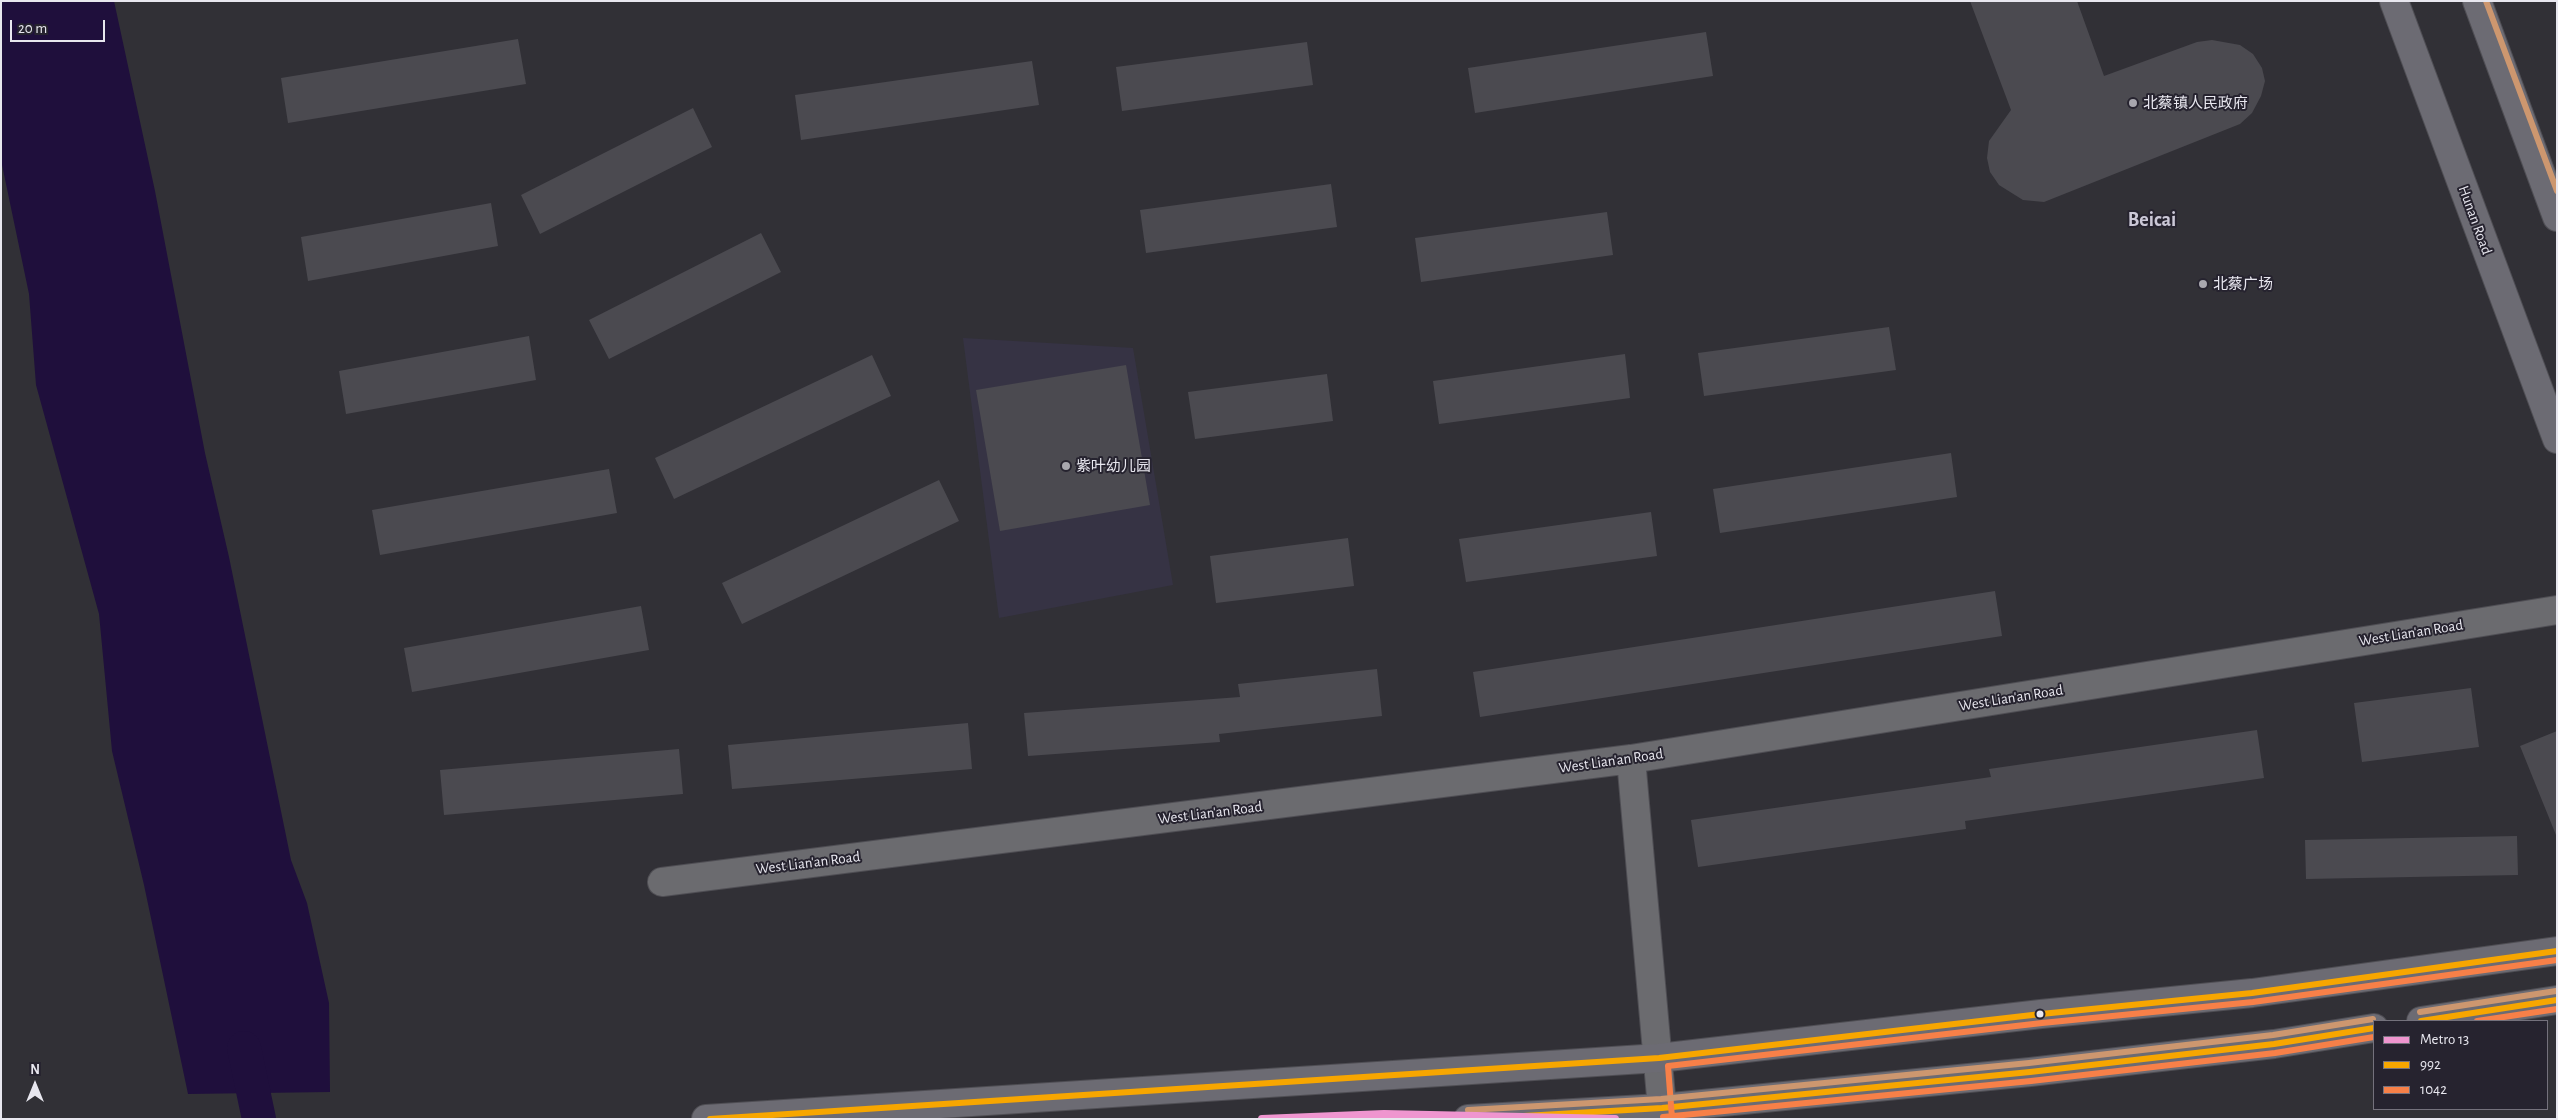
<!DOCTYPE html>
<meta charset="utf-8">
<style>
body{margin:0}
#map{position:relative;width:2558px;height:1120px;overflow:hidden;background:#313036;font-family:"Alegreya Sans",sans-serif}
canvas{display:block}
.frame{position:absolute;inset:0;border:2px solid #e8e7ef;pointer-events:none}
.legend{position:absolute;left:2373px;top:1020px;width:175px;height:90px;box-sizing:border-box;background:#26232f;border:1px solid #74717c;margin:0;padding:6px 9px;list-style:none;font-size:15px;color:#e8e7ef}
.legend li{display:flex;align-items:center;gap:10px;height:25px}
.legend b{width:25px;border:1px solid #74717c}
.north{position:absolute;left:10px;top:1060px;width:50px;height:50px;-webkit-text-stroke:4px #26232f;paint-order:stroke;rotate:0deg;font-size:14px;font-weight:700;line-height:20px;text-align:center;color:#e8e7ef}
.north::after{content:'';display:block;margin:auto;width:18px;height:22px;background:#e8e7ef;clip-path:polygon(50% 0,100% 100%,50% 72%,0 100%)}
.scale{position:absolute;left:10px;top:20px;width:95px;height:22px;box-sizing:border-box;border:2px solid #e8e7ef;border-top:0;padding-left:6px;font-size:15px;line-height:18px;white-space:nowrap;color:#e8e7ef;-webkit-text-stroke:4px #26232f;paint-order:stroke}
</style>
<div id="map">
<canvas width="2558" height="1120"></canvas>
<div class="frame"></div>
<ul class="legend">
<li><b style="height:6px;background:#ef95cf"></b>Metro 13</li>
<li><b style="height:6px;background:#f7a600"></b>992</li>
<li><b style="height:6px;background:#f78048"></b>1042</li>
</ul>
<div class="north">N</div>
<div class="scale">20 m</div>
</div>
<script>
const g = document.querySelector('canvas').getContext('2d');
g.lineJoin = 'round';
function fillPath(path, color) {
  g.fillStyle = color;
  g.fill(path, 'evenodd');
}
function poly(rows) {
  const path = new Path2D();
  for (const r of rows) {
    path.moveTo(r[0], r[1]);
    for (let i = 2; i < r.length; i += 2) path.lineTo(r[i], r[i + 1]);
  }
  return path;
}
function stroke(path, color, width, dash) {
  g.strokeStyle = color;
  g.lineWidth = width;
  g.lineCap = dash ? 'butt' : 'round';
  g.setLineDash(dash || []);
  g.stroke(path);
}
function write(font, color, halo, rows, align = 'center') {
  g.font = font + ' "Alegreya Sans","Noto Sans SC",sans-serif';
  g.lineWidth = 4;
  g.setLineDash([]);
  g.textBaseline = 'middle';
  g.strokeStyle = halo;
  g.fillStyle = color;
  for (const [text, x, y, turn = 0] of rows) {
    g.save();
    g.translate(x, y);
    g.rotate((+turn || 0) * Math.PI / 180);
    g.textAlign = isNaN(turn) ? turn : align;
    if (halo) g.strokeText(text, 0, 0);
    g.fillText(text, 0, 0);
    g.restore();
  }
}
fillPath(poly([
 [963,338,1133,348,1173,585,999,618]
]), '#363344');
fillPath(poly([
 [1,1,114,1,155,191,205,453,229,557,291,860,307,903,329,1003,330,1092,188,1094,144,885,112,751,99,614,36,385,29,294,1,160]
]), '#1f0f3c');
stroke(poly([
 [244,1048,259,1119]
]), '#1f0f3c', 34);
fillPath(poly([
 [1970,1,2077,1,2104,76,2197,42,2212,40,2240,45,2253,54,2262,68,2265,81,2261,96,2252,113,2240,124,2044,202,2023,200,1999,185,1990,172,1987,158,1989,141,2011,110],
 [1706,32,1713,76,1475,113,1468,68],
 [518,39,526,84,288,123,281,78],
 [1307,42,1313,85,1122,111,1116,67],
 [1032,61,1039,105,801,140,795,95],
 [693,108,712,147,540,234,521,195],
 [1331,184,1337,227,1146,253,1140,210],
 [491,203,498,246,308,281,301,237],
 [1607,212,1613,255,1421,282,1415,238],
 [761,233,781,272,609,359,589,320],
 [1889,327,1896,370,1704,396,1698,353],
 [529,336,536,380,346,414,339,371],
 [1625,354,1630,398,1439,424,1433,381],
 [872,355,891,396,674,499,655,458],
 [1126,365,1150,505,1000,531,976,390],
 [1327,374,1333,421,1195,439,1188,392],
 [1951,453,1957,497,1720,533,1713,489],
 [609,469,617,513,380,555,372,510],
 [939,480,959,521,742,624,722,583],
 [1651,512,1657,556,1466,582,1459,539],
 [1348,538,1354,586,1216,603,1210,556],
 [1995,591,2002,636,1480,717,1473,672],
 [641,606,649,650,412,692,404,648],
 [1377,669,1382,716,1219,734,1220,742,1028,756,1024,713,1240,697,1238,684],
 [2471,688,2479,747,2362,762,2354,703],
 [968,723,972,769,732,789,728,745],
 [2257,730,2264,778,1965,821,1966,829,1698,867,1691,820,1991,777,1989,769],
 [2557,731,2557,835,2556,835,2520,746],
 [679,749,683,794,444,815,440,770],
 [2517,836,2518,875,2306,879,2305,840]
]), '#4b4a50');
const minor = poly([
 [1631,759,1663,1119],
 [662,882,1631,759,2557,610]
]);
const major = poly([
 [2394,1,2557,439],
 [2477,1,2557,217],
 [2421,1021,2557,1000],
 [706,1119,1659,1058,2041,1014,2252,993,2557,951],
 [1468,1119,1662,1108,2030,1072,2274,1044,2374,1028]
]);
stroke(minor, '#4f4e54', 30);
stroke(major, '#4f4e54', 30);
stroke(minor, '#6b6b6f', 28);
stroke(major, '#6c6b73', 28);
stroke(poly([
 [2421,1021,2557,1000],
 [710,1119,1659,1058,2041,1014,2252,993,2557,951],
 [1472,1119,1662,1108,2030,1072,2274,1044,2374,1028]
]), '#f7a600', 6);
stroke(poly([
 [2477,1021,2557,1009],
 [1663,1117,2031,1081,2275,1053,2374,1037],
 [1672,1118,1668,1066,2042,1023,2253,1002,2557,960]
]), '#f78048', 6);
stroke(poly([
 [2486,1,2557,191],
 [2420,1012,2556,991],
 [1468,1110,1661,1099,2029,1063,2273,1035,2373,1019]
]), '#cd976f', 6);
stroke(poly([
 [1262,1119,1384,1114,1615,1119]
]), '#ef95cf', 8);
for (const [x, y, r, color] of [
 [2133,103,5,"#a8a7ae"],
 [2203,284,5,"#a8a7ae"],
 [1066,466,5,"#a8a7ae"],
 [2040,1014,4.5,"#e8e7ef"]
]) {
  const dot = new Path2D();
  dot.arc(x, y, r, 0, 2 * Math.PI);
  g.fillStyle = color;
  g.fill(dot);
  stroke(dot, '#26232f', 2);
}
write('15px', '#e8e7ef', '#26232f', [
 ["北蔡镇人民政府",2143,103],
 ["北蔡广场",2213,284],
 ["紫叶幼儿园",1076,466]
], 'left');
write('15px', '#e8e7ef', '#26232f', [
 ["Hunan Road",2475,220,70],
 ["West Lian'an Road",2411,633,-9],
 ["West Lian'an Road",2011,698,-9],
 ["West Lian'an Road",1611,761,-8],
 ["West Lian'an Road",1210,813,-7],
 ["West Lian'an Road",808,863,-7]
]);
write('bold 20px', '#cbc8d7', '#26232f', [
 ["Beicai",2152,220]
]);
</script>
